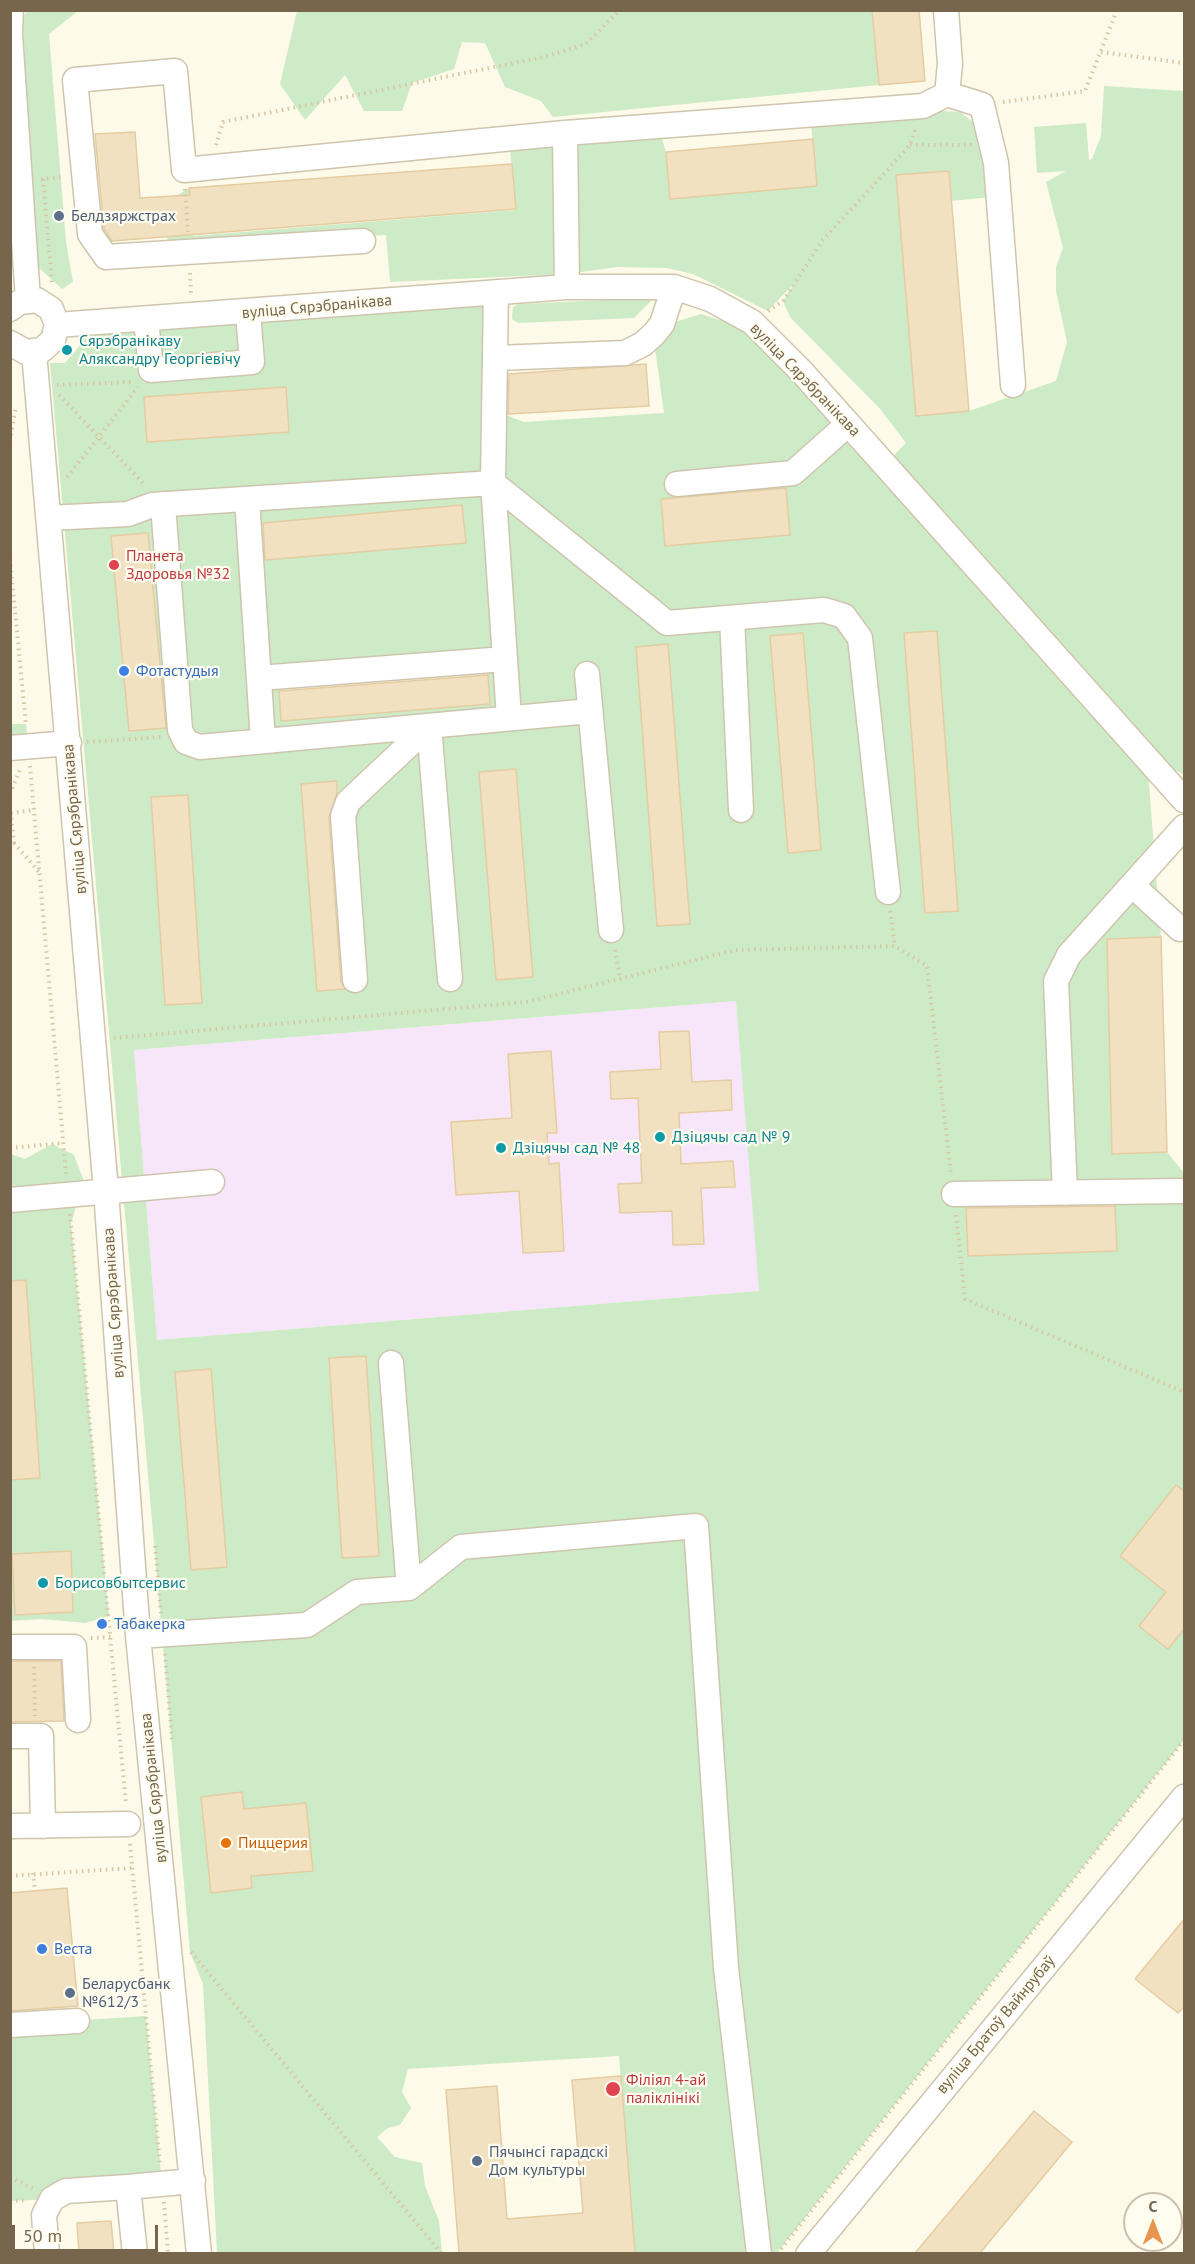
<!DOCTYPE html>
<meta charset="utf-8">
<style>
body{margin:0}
#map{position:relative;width:1195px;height:2264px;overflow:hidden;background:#fdfae9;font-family:"PT Sans",sans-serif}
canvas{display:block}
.frame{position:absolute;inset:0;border:12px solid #78664c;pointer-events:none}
.north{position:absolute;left:1123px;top:2192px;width:60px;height:60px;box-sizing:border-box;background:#fffdf0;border:2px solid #c9c1ae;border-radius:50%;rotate:0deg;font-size:16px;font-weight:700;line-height:24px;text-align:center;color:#78664c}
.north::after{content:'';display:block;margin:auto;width:21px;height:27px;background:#e7954f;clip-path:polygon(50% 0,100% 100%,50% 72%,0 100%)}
.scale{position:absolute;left:12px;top:2225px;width:146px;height:27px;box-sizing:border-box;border:3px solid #78664c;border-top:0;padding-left:8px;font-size:18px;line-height:21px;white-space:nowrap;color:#78664c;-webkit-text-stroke:4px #fffdf0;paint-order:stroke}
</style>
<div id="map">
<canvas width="1195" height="2264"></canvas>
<div class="frame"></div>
<div class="north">С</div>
<div class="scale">50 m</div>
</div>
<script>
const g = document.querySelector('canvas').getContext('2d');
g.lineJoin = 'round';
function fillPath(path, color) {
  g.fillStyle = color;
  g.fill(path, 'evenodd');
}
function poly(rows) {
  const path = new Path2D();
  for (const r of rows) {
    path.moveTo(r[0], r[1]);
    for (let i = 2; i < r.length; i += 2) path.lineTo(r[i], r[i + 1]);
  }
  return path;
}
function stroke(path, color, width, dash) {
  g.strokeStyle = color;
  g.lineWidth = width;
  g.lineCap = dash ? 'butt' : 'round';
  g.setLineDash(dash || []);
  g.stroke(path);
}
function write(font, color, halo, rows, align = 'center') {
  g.font = font + ' "PT Sans",sans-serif';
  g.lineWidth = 4.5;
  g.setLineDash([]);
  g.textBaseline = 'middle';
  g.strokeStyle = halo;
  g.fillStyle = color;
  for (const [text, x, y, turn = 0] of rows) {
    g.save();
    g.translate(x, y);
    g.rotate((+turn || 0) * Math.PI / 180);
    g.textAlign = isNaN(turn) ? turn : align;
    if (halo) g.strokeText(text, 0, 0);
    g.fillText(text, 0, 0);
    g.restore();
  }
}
fillPath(poly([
 [736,1001,760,1291,157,1340,134,1050]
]), '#f7e6f9');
fillPath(poly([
 [872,10,879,85,553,117,541,101,505,87,485,43,462,42,454,69,412,83,402,111,364,111,345,75,305,120,280,84,297,11],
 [27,11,78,11,49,34,66,242,73,282,62,289,38,267,31,195,23,18],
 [1104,86,1184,91,1184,774,1147,759,1161,937,1107,939,1112,1153,1167,1152,1184,1173,1184,1740,777,2253,635,2253,619,2056,408,2069,402,2092,411,2108,400,2125,388,2128,377,2137,395,2157,422,2163,425,2186,439,2221,442,2253,217,2253,203,1984,190,1952,50,363,65,363,81,344,92,323,496,292,495,428,506,415,524,422,664,413,655,348,668,328,678,321,701,314,719,320,752,322,1050,635,999,574,892,457,906,443,881,410,790,317,783,301,794,283,768,311,693,274,666,268,617,267,567,274,390,282,386,235,169,247,166,232,173,198,189,188,193,236,516,210,509,139,658,126,666,152,670,199,817,185,810,115,922,110,960,112,973,122,992,197,951,201,949,171,896,176,916,416,969,411,1056,381,1067,342,1056,291,1056,267,1063,248,1046,182,1066,171,1037,173,1034,127,1086,123,1089,160,1092,159,1101,136],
 [786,488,790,535,666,546,662,499],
 [462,505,465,543,265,560,262,523],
 [147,533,166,728,129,731,111,537],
 [936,631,957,911,926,913,905,633],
 [802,633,821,850,788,853,770,636],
 [668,644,689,923,657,926,636,647],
 [487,672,490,704,281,720,279,689],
 [516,769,533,977,496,980,479,772],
 [337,782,352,988,317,991,301,784],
 [187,795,202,1003,165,1005,151,797],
 [736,1001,759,1291,157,1340,134,1050],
 [1115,1199,1117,1251,968,1256,966,1205],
 [366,1356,379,1555,342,1558,329,1359],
 [242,1792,252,1888,211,1893,201,1797],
 [654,298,634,318,518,323,512,319,513,307,519,304],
 [11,724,26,724,28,746,11,748],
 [52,1144,74,1155,84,1181,71,1223,109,1616,86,1623,42,1619,11,1621,11,1480,40,1478,26,1280,11,1281,11,1154,25,1159],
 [146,2016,162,2184,52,2199,11,2201,11,2025]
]), '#cdebc7');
const building = poly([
 [872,10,919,10,925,81,879,85,872,10],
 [135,132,140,198,190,195,189,188,512,164,516,209,112,241,104,229,95,134,135,132],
 [813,139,817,186,670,199,666,152,813,139],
 [949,171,969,411,916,416,896,175,949,171],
 [646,364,649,406,508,414,509,374,646,364],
 [286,387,289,432,147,442,144,397,286,387],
 [786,488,790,535,665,546,661,499,786,488],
 [462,505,466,543,265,560,263,523,462,505],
 [148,533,166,728,129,731,111,536,148,533],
 [937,631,958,911,925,913,904,633,937,631],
 [803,633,821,850,788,853,770,636,803,633],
 [668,644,690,924,657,926,636,647,668,644],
 [488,675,490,704,281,721,279,691,488,675],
 [516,769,533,977,496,980,479,772,516,769],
 [337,781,337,793,329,817,341,981,345,989,317,991,301,784,337,781],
 [188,795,202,1003,165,1005,151,797,188,795],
 [1161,937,1167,1152,1112,1154,1107,939,1161,937],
 [689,1031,692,1082,731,1080,732,1110,679,1113,681,1164,733,1161,735,1187,701,1188,704,1244,673,1245,672,1211,620,1213,618,1184,642,1183,638,1098,611,1099,610,1072,661,1069,659,1032,689,1031],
 [551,1051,557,1133,547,1133,549,1164,559,1163,564,1251,523,1253,519,1191,456,1195,451,1122,512,1118,508,1054,551,1051],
 [1115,1206,1117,1251,968,1256,966,1208,1115,1206],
 [26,1280,40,1478,10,1480,10,1281,26,1280],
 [366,1356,379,1556,342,1558,329,1358,366,1356],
 [211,1369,227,1567,191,1570,175,1372,211,1369],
 [1176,1485,1185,1492,1185,1628,1168,1649,1139,1626,1166,1592,1120,1556,1176,1485],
 [71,1551,73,1612,15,1615,12,1554,71,1551],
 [10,1661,61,1661,64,1721,10,1722,10,1661],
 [242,1792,244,1809,306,1803,313,1871,251,1876,252,1888,211,1893,201,1797,242,1792],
 [67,1888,78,2006,10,2011,10,1893,67,1888],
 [1185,1918,1185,2006,1178,2013,1135,1979,1185,1918],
 [621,2076,635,2253,459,2253,446,2090,497,2086,507,2219,583,2213,572,2080,621,2076],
 [1034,2111,1072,2142,980,2253,915,2253,1034,2111],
 [111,2221,114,2253,79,2253,77,2223,111,2221]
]);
fillPath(building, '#f2e1c1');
stroke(building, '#e5cca1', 1.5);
const minor = poly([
 [10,32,11,10],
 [10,34,28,300],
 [947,94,982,105,996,163,1013,385],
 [565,133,923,106,947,94,950,64,946,10],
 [363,241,106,257,90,234,75,80,175,71,184,170,565,133,567,287],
 [496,292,493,483,667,623,824,610,844,616,860,638,888,892],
 [10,309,20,302,37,300,51,309,57,325,53,340,42,350,26,352,10,343],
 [146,319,151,370,252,362,248,313],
 [57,325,567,287,674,287,710,299,752,322,802,372,1184,800],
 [34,352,106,1191,138,1636,199,2254],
 [496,358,625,353,643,344,654,334,662,324,674,287],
 [677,484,793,473,848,424],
 [247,499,263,741],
 [163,504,180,730,186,742,200,747,590,711],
 [48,518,128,514,152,505,493,483,509,718],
 [732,618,741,810],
 [587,674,611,930],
 [259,678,505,659],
 [429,726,450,979],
 [10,748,69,743],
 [1180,929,1132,885,1184,827],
 [355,980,343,816,348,802,429,726],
 [1065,1193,1056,981,1069,955,1132,885],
 [954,1194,1184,1191],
 [10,1200,212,1182],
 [409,1588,461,1547,696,1526,726,1968,759,2254],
 [138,1636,307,1625,357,1592,409,1588,391,1363],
 [10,1647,74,1647,78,1720],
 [10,1736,41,1736,43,1826],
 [10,1826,128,1824],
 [10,2025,77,2021],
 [47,2254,44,2215,52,2199,66,2191,128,2187],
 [135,2254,128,2187,193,2181],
 [808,2254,1184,1797]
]);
stroke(minor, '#cfc5ae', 27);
stroke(poly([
 [1101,52,1184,63],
 [1003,102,1085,91,1117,10],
 [216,145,223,122,548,56,586,44,620,10],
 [910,145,972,145],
 [41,179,64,177],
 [43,179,52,285],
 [185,189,188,232],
 [190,273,191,295],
 [768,311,783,301,822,241,910,145,916,127],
 [57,385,134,382],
 [59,395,145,485],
 [10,441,16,406],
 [67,477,138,387],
 [10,559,26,725],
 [87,742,161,737],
 [30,766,66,1174],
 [10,794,21,767],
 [10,806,14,843,10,848],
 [11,813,34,810],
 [14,843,39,872],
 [890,911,895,946],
 [615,950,620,978],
 [114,1038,526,1002,735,950,895,946,927,966,951,1174],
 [10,1148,63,1143],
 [70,1214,126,1804],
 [956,1215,965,1299,1184,1392],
 [155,1546,161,1613],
 [91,1638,111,1637],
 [165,1654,172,1739],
 [34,1667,35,1716],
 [130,1844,160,2165],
 [33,1873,35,1891],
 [10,1876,132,1868],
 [191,1952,442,2254],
 [10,2177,36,2190],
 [10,2201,28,2200],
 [164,2202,168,2254],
 [781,2249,1184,1740]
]), '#d8c5a3', 4, [1.5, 4.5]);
stroke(minor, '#fff', 24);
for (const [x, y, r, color] of [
 [59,216,6,"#5c6f8a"],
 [67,350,6,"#0f9aa8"],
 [114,565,6,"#e0444e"],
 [124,671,6,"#3f7fe0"],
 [660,1137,6,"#0f9aa8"],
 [501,1148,6,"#0f9aa8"],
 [43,1583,6,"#0f9aa8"],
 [102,1624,6,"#3f7fe0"],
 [226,1843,6,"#e8710a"],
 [42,1949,6,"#3f7fe0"],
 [70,1993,6,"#5c6f8a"],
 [613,2089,8,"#e0444e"],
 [477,2161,6,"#5c6f8a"]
]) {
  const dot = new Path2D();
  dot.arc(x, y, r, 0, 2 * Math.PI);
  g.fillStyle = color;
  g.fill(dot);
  stroke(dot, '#fffdf0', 2);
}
write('16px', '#4e5e75', '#fffdf0', [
 ["Белдзяржстрах",71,216],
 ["Беларусбанк",82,1984],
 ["№612/3",82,2002],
 ["Пячынсі гарадскі",489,2152],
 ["Дом культуры",489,2170]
], 'left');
write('16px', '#78664c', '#fffdf0', [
 ["вуліца Сярэбранікава",317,307,-5],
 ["вуліца Сярэбранікава",805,380,46],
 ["вуліца Сярэбранікава",75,819,-95],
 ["вуліца Сярэбранікава",114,1303,-94],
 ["вуліца Сярэбранікава",154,1788,-96],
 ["вуліца Братоў Вайнрубаў",996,2025,-50]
]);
write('16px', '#0d838f', '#fffdf0', [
 ["Сярэбранікаву",79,341],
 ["Аляксандру Георгіевічу",79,359],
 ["Дзіцячы сад № 9",672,1137],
 ["Дзіцячы сад № 48",513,1148],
 ["Борисовбытсервис",55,1583]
], 'left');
write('16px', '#be3a42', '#fffdf0', [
 ["Планета",126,556],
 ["Здоровья №32",126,574],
 ["Філіял 4-ай",626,2080],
 ["паліклінікі",626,2098]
], 'left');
write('16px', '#366cbe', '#fffdf0', [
 ["Фотастудыя",136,671],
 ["Табакерка",114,1624],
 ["Веста",54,1949]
], 'left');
write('16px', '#c56008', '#fffdf0', [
 ["Пиццерия",238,1843]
], 'left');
</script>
